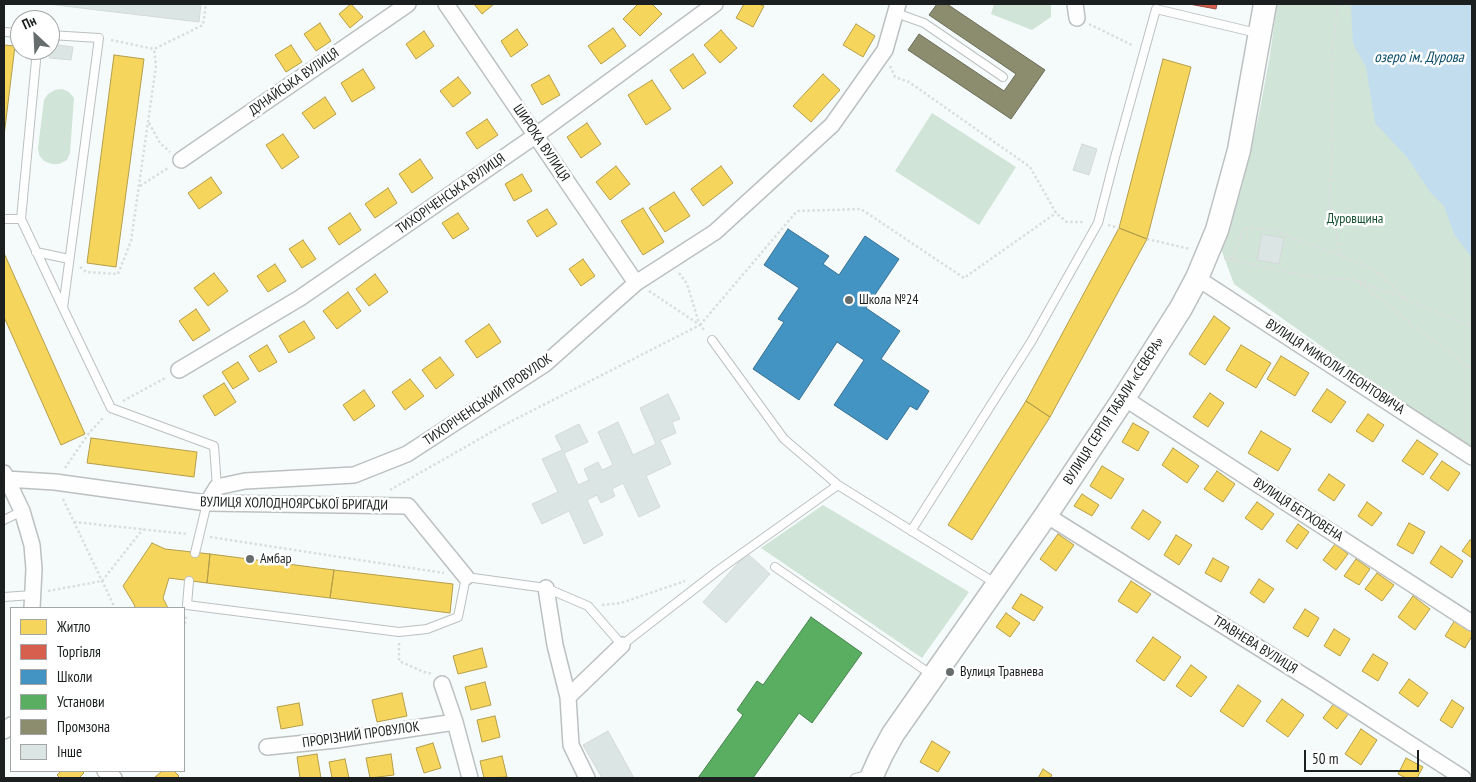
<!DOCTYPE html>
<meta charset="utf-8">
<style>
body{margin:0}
#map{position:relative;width:1476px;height:782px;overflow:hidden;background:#f5fbfb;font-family:"PT Sans Narrow",sans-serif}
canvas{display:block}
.frame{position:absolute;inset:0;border:5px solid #1b1f1f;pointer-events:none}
.legend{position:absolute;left:10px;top:607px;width:175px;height:165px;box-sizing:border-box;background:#fff;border:1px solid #a4a5a5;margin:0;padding:6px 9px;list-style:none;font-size:15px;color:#1b1f1f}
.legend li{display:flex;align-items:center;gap:10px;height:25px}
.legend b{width:25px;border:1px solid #a4a5a5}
.north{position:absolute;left:10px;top:10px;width:50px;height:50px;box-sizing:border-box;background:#fff;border:1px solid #a4a5a5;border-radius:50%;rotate:335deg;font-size:14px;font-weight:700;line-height:20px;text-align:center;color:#1b1f1f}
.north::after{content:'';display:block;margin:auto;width:18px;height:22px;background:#676c6c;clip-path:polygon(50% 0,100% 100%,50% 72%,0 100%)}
.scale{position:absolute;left:1304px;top:750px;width:115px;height:22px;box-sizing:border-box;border:2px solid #1b1f1f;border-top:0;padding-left:6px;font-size:15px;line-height:18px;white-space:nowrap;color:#1b1f1f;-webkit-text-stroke:4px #fff;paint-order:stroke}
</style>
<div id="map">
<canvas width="1476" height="782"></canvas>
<div class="frame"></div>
<ul class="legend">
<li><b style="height:14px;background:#f6d55c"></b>Житло</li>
<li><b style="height:14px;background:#d6604d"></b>Торгівля</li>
<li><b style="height:14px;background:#4393c3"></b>Школи</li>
<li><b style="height:14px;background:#5aae61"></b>Установи</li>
<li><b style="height:14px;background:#8c8c6e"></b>Промзона</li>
<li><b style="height:14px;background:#dbe6e4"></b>Інше</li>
</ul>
<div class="north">Пн</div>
<div class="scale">50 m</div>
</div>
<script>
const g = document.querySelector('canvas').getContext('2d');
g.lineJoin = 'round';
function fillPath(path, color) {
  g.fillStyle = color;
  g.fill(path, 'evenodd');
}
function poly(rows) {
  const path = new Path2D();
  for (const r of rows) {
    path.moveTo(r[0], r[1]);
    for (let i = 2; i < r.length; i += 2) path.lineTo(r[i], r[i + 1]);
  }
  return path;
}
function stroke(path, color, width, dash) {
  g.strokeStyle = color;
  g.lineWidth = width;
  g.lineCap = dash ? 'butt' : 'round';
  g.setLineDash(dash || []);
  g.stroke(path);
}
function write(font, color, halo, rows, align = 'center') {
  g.font = font + ' "PT Sans Narrow",sans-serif';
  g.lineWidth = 5;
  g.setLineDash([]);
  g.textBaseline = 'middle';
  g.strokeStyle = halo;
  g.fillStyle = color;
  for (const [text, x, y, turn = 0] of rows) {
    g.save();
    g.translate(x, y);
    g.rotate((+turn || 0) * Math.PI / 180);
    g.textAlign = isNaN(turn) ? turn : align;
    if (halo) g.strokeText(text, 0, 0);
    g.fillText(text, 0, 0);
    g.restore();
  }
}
fillPath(poly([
 [994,4,1051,4,1051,17,1032,30,991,14],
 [1277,4,1472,4,1472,450,1439,430,1234,284,1221,249,1242,186,1258,119,1270,55],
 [62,89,69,92,74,98,70,153,67,160,59,164,52,164,44,161,39,155,38,148,44,100,48,94,55,90],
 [932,113,1016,167,979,225,895,171],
 [823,505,969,592,922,658,761,548]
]), '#d0e4d8');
fillPath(poly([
 [1353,4,1472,4,1472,258,1454,234,1444,206,1430,192,1407,157,1375,123,1366,67,1353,44,1351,7]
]), '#c2dded');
const homes = poly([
 [351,4,363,17,350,28,339,14,351,4],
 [474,4,494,4,482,14,474,4],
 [638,4,652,4,662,14,640,36,623,19,638,4],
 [744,4,759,4,764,6,753,27,736,18,744,4],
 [320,23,331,41,316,51,304,34,320,23],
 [856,24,875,36,863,57,843,45,856,24],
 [613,28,626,46,601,64,588,46,613,28],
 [517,29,528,45,511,57,501,41,517,29],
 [721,30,737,48,720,63,704,45,721,30],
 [424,31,434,46,416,59,406,44,424,31],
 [4,45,15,46,4,136,4,45],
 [291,45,302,62,286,72,275,55,291,45],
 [693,54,706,73,683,89,670,70,693,54],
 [114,55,144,59,116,267,87,263,114,55],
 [1163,59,1191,67,1147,239,1119,228,1163,59],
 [363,69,375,88,352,102,341,83,363,69],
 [823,74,840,90,811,122,793,106,823,74],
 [549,75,560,95,542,105,531,85,549,75],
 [458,77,471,93,453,107,440,91,458,77],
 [652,80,671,109,646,125,628,95,652,80],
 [325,97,336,114,314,129,302,113,325,97],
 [487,119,498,135,477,149,466,133,487,119],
 [587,123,601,144,581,158,567,137,587,123],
 [283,134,299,157,282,169,266,145,283,134],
 [420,159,433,178,412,193,399,174,420,159],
 [616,166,630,184,610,200,596,182,616,166],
 [721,166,733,183,703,206,691,189,721,166],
 [522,174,532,191,514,201,505,184,522,174],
 [211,177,222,193,199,209,188,193,211,177],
 [388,188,397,203,375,218,365,204,388,188],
 [674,192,690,216,665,232,649,208,674,192],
 [643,208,664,242,643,255,621,221,643,208],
 [547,209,557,224,537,237,527,221,547,209],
 [350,213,361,230,339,245,328,228,350,213],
 [458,213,469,229,453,239,442,223,458,213],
 [1119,228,1147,239,1050,417,1026,401,1119,228],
 [303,240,316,259,302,268,289,249,303,240],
 [4,253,85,434,61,445,4,317,4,253],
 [583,259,595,276,581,286,569,269,583,259],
 [275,264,286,281,268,292,257,276,275,264],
 [214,273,228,291,208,306,194,288,214,273],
 [375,274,388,292,369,306,356,289,375,274],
 [348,292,361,311,337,329,323,311,348,292],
 [196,309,210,330,193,341,179,321,196,309],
 [1214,316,1230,328,1205,365,1189,354,1214,316],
 [304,321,315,338,289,353,279,336,304,321],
 [489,324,501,342,477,358,465,341,489,324],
 [267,345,277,362,259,372,249,356,267,345],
 [1241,345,1271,363,1256,388,1226,370,1241,345],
 [1281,356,1309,373,1295,396,1267,379,1281,356],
 [440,357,454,375,436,389,422,370,440,357],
 [238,362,249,379,233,389,222,372,238,362],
 [410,379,424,396,405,410,392,392,410,379],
 [224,383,236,402,215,416,203,396,224,383],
 [1327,389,1346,402,1331,423,1312,411,1327,389],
 [364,390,375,406,354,421,343,405,364,390],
 [1210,393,1224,403,1208,427,1193,417,1210,393],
 [1026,401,1050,417,972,540,948,525,1026,401],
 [1368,414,1384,425,1373,442,1356,431,1368,414],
 [1133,423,1149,432,1138,451,1122,442,1133,423],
 [1261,431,1291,449,1278,471,1248,453,1261,431],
 [91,438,197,452,194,477,87,463,91,438],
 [1417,440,1438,454,1423,475,1402,461,1417,440],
 [1173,448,1199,466,1187,483,1162,465,1173,448],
 [1442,461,1460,473,1448,491,1430,478,1442,461],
 [1102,466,1124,479,1111,499,1090,486,1102,466],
 [1217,471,1235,484,1223,502,1204,489,1217,471],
 [1329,474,1345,485,1334,501,1318,490,1329,474],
 [1082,494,1099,505,1092,516,1074,506,1082,494],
 [1257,502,1274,514,1262,530,1245,518,1257,502],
 [1367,502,1382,513,1372,526,1358,516,1367,502],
 [1143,510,1161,522,1149,540,1131,528,1143,510],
 [1409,523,1425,532,1413,554,1397,545,1409,523],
 [1298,524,1309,532,1297,549,1286,541,1298,524],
 [1058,534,1074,545,1056,571,1040,559,1058,534],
 [1176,535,1192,545,1179,565,1164,555,1176,535],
 [1470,540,1472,541,1472,558,1462,551,1470,540],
 [152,543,165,549,210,554,207,583,169,578,163,598,168,608,133,608,135,606,123,586,152,543],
 [1335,544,1348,554,1336,570,1323,560,1335,544],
 [1441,546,1463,561,1452,578,1430,563,1441,546],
 [210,554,334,570,330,598,207,583,210,554],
 [1213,558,1229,567,1221,582,1205,573,1213,558],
 [1356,559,1370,569,1359,585,1344,576,1356,559],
 [334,570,453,584,450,613,330,598,334,570],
 [1377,573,1394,585,1382,601,1365,589,1377,573],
 [1259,579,1274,589,1264,603,1250,593,1259,579],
 [1131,581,1151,594,1137,613,1118,601,1131,581],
 [1021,594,1043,607,1034,621,1012,608,1021,594],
 [1413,596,1430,609,1415,630,1398,617,1413,596],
 [1305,609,1319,618,1308,637,1293,628,1305,609],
 [1006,613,1020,623,1010,637,996,627,1006,613],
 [1455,620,1472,631,1472,636,1465,648,1445,636,1455,620],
 [1334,629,1350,639,1340,656,1324,646,1334,629],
 [1153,637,1181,657,1164,681,1136,661,1153,637],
 [482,648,487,667,458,674,453,656,482,648],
 [1373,654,1388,663,1378,681,1362,671,1373,654],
 [1191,665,1207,677,1191,697,1176,686,1191,665],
 [1409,679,1428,693,1418,707,1399,693,1409,679],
 [485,682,491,705,471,710,465,687,485,682],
 [1238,685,1261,701,1243,727,1220,711,1238,685],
 [402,693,407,716,377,722,372,700,402,693],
 [1282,699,1304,715,1288,737,1266,721,1282,699],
 [1452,700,1464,708,1452,728,1440,720,1452,700],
 [1335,702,1349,713,1337,729,1323,718,1335,702],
 [299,703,303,725,281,729,277,707,299,703],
 [495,716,500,737,482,742,477,720,495,716],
 [1361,729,1377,740,1361,765,1345,754,1361,729],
 [932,741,950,752,938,772,920,762,932,741],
 [433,743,441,768,424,773,416,748,433,743],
 [317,754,321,778,300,778,297,757,317,754],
 [391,754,394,775,370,778,366,758,391,754],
 [502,756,507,777,484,778,480,761,502,756],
 [1406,758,1423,767,1417,778,1406,778,1398,774,1406,758],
 [345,759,349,778,332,778,329,762,345,759],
 [1043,769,1052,775,1050,778,1038,778,1043,769],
 [61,771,82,771,84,773,79,778,60,778,57,775,61,771],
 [162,771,174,771,179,776,177,778,154,778,162,771]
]);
fillPath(homes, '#f6d55c');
stroke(homes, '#b49e4a', 1);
const shops = poly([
 [1189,4,1217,4,1216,9,1189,4]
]);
fillPath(shops, '#d6604d');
stroke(shops, '#9e4c3f', 1);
const schools = poly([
 [788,229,829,256,823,264,839,275,865,236,899,259,866,308,900,331,881,359,929,391,917,410,910,406,887,440,834,405,864,360,837,342,799,400,753,369,784,322,778,319,799,288,764,265,788,229]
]);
fillPath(schools, '#4393c3');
stroke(schools, '#377092', 1);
const public = poly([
 [811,617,862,653,812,723,799,713,753,778,698,778,743,715,737,710,757,681,763,685,811,617]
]);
fillPath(public, '#5aae61');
stroke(public, '#47834d', 1);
const industry = poly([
 [937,4,947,4,1045,70,1011,119,908,50,919,34,1004,91,1016,74,929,15,937,4]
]);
fillPath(industry, '#8c8c6e');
stroke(industry, '#6a6b56', 1);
const building = poly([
 [47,4,201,4,199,22,47,4],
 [51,44,73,47,71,60,49,58,51,44],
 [1082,144,1097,149,1089,175,1073,170,1082,144],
 [1262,234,1284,238,1279,264,1257,260,1262,234],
 [668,394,680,419,672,422,676,433,660,440,671,464,646,476,660,507,639,517,623,483,612,489,615,496,601,503,597,495,587,500,603,535,584,544,569,511,542,524,532,504,558,492,542,459,562,450,555,436,579,424,588,442,564,453,578,485,589,480,584,469,598,462,602,470,613,465,598,432,618,422,633,455,656,444,640,408,668,394],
 [747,553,770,574,726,623,703,602,747,553],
 [608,731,634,778,602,778,583,745,608,731]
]);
fillPath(building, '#dbe6e4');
stroke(building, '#d4d8d8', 1);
const service = poly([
 [896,13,924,23,1003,77],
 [4,32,20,33],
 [50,35,99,38,63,308,111,408,214,446,217,487],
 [4,219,21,219,37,50],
 [21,219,63,308],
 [36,252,69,259],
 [712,340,784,439,838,485,995,583],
 [4,520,22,511],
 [911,531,1031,342,1098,223,1115,157,1156,9,1257,33],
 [195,553,207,503],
 [775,567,932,675],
 [189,581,187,605,399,632,427,629,458,617,466,577,546,588,588,606,622,645,720,569,838,485],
 [4,597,32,595],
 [855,778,870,774]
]);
const minor = poly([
 [446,4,636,283],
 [1075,4,1077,18],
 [181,160,408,4],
 [1197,278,1472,457],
 [179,370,300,298,535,136,715,4],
 [1124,398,1472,623],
 [4,473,22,511,32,545,34,569,32,608],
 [6,479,55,482,207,503,408,506,466,577],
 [207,503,217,487,245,481,354,475,407,454,545,364,636,283,715,232,832,125,885,50,898,4],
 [1046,515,1317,684,1463,778],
 [546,588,555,645,568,697,571,745,587,778],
 [442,684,455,722,470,778],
 [568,697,622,645],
 [4,731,11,725],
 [267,747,336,740,455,722],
 [105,771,114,778]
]);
const secondary = poly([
 [871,778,881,756,893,734,1046,515,1124,398,1181,308,1197,278,1217,230,1239,150,1265,4]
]);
stroke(service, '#bcc0c0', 10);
stroke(minor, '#bcc0c0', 18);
stroke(secondary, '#bcc0c0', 25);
stroke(poly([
 [1338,4,1332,54,1332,131,1330,204,1341,256],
 [1089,24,1134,46],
 [111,40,154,49,203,25,206,4],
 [890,66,895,77,909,82,1030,167,1056,213,1067,222,1085,222],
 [149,123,160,143,170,152],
 [140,186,168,168],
 [1108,225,1119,228],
 [1147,239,1190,249],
 [1224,258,1306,276,1356,280,1424,334,1472,369],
 [1232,259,1244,228,1272,230,1372,268,1408,300,1472,327],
 [80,267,86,272,118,274,131,241,156,66,154,49],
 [679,273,687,284,699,323],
 [1359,281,1406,299],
 [649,291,700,325],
 [700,325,797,211,861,209,964,278,1056,213],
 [123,401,167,377],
 [65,468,89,433,104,417],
 [390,490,502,426,700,325,705,331],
 [63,499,115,608],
 [74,522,187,534],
 [210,537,444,573],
 [48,591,102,581,143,529],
 [602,605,621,603,685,581],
 [184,623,185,623,186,616],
 [399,643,399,661,424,672,433,674]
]), '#dbdddd', 2.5, [2.5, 2.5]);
stroke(service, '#fefefe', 8);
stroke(minor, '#fefefe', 15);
stroke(secondary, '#fefefe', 22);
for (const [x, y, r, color] of [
 [849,300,5,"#676c6c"],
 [250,559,5,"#676c6c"],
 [950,672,5,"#676c6c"]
]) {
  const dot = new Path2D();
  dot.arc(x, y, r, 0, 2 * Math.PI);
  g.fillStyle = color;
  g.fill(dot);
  stroke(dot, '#fff', 2);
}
write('14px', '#1b1f1f', '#fff', [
 ["ДУНАЙСЬКА ВУЛИЦЯ",294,82,-35],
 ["ШИРОКА ВУЛИЦЯ",541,143,56],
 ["ТИХОРІЧЕНСЬКА ВУЛИЦЯ",451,194,-35],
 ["ВУЛИЦЯ МИКОЛИ ЛЕОНТОВИЧА",1335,367,33],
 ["ТИХОРІЧЕНСЬКИЙ ПРОВУЛОК",488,400,-34],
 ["ВУЛИЦЯ СЕРГІЯ ТАБАЛИ «СЄВЄРА»",1114,411,-57],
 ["ВУЛИЦЯ ХОЛОДНОЯРСЬКОЇ БРИГАДИ",294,504,1],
 ["ВУЛИЦЯ БЕТХОВЕНА",1298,510,33],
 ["ТРАВНЕВА ВУЛИЦЯ",1255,645,32],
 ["ПРОРІЗНИЙ ПРОВУЛОК",361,735,-8]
]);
write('14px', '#165133', '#fff', [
 ["Дуровщина",1355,219]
]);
write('14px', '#1b1f1f', '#fff', [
 ["Школа №24",859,300],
 ["Амбар",260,559],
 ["Вулиця Травнева",960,672]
], 'left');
write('italic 15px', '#0c4d6c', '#fff', [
 ["озеро ім. Дурова",1419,58]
]);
</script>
